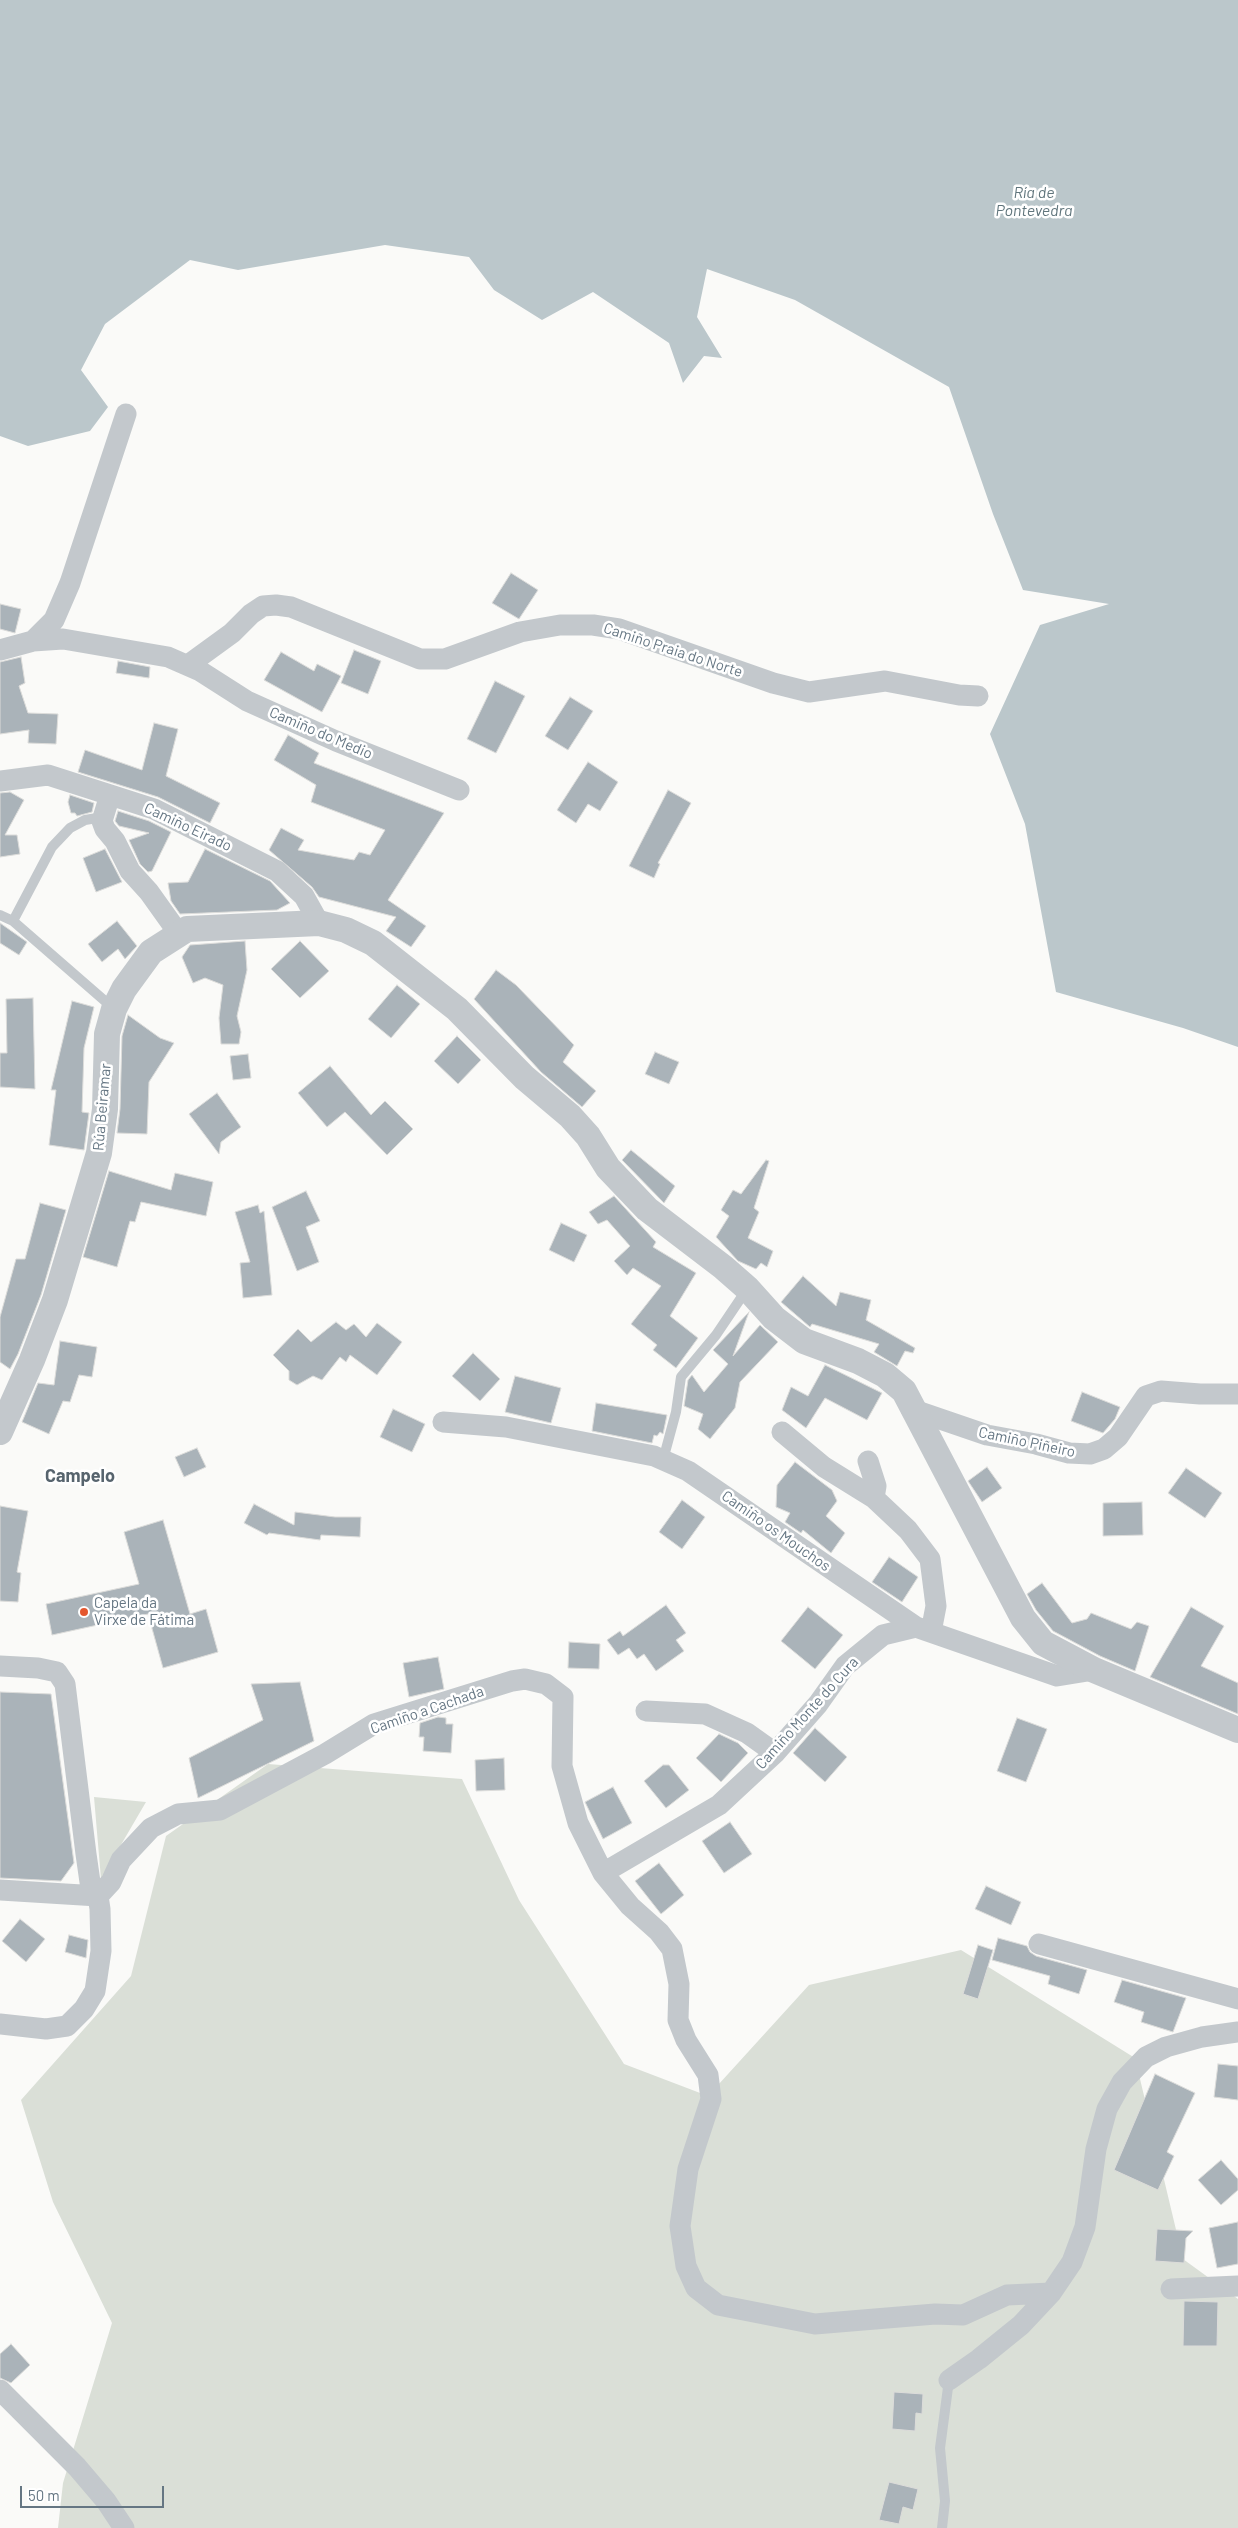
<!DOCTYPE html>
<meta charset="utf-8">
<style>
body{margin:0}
#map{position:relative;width:1238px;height:2528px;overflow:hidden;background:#fafaf8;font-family:Barlow,sans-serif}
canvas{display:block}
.scale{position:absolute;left:20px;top:2486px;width:144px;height:22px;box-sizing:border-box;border:2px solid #657683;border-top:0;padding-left:6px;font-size:15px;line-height:18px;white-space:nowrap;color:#657683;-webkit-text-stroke:4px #fff;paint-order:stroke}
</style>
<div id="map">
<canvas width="1238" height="2528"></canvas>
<div class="scale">50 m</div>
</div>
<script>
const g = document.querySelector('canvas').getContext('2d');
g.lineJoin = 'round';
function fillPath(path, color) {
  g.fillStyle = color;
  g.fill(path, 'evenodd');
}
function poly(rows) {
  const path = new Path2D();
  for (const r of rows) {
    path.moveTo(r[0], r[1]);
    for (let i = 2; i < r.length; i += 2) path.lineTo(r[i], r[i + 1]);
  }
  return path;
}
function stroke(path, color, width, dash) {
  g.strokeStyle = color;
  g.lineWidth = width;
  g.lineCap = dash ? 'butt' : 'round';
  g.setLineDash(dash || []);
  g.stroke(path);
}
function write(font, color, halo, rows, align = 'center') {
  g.font = font + ' Barlow,sans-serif';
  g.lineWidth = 5;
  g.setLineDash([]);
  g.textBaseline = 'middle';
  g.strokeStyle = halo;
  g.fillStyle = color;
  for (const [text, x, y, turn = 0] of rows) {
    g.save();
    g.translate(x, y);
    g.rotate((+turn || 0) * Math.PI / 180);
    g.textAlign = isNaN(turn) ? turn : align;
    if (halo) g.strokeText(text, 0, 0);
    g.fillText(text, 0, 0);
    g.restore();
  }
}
fillPath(poly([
 [268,1764,462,1779,519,1900,624,2064,708,2096,809,1985,961,1950,1135,2058,1183,2259,1238,2299,1238,2528,58,2528,63,2483,112,2323,53,2202,21,2100,131,1976,166,1836],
 [94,1797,146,1802,101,1879]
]), '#dadfd7');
fillPath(poly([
 [0,0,1238,0,1238,1047,1183,1028,1056,992,1025,824,990,734,1040,625,1109,604,1023,590,993,514,949,387,795,300,707,269,697,317,722,358,704,356,683,383,669,343,593,292,542,320,494,290,469,257,385,245,238,270,190,260,105,324,81,370,108,407,90,431,28,446,0,436]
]), '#bbc7cb');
const building = poly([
 [511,573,538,590,519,619,492,603,511,573],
 [0,604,21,609,15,633,0,629,0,604],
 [354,650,381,661,368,694,341,683,354,650],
 [281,652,314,671,317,664,341,676,322,712,264,680,281,652],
 [21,657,25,683,19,686,28,713,58,714,56,744,28,743,29,730,0,734,0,662,21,657],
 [118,661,150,667,149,678,116,673,118,661],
 [495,681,525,696,496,753,467,739,495,681],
 [570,697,593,711,568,750,545,736,570,697],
 [154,723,178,729,166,776,220,803,210,823,158,797,78,772,85,750,142,770,154,723],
 [288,735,319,753,314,763,444,813,388,900,426,926,411,947,386,931,396,917,319,897,312,887,269,850,281,828,304,840,298,850,354,860,359,852,370,855,385,830,311,802,316,785,274,760,288,735],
 [588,762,618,782,600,811,588,804,576,823,557,810,588,762],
 [668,790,691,803,658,863,660,864,654,878,629,866,668,790],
 [10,792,24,800,5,835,17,835,20,854,0,857,0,793,10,792],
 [70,795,94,803,92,812,77,816,75,813,71,813,68,802,70,795],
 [118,811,149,821,171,832,152,871,148,872,140,864,129,840,149,833,119,826,115,821,118,811],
 [105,849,122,882,96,892,83,858,105,849],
 [205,849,270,881,290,903,277,910,180,914,171,901,168,883,188,882,205,849],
 [117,921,137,946,125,959,118,949,102,962,88,944,117,921],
 [0,923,27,942,19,955,0,943,0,923],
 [245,941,247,970,237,1016,241,1032,239,1044,221,1044,219,1018,223,985,205,978,193,983,182,957,190,945,245,941],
 [300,941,329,971,300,998,271,969,300,941],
 [496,970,516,985,574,1045,563,1062,596,1091,582,1107,541,1072,474,999,496,970],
 [397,985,420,1004,391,1038,368,1019,397,985],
 [33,998,35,1089,0,1087,0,1053,7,1053,6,999,33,998],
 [72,1001,94,1007,84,1048,82,1112,89,1113,84,1150,49,1145,56,1090,51,1090,72,1001],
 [128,1015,160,1038,174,1043,149,1082,147,1134,117,1133,120,1109,122,1036,128,1015],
 [457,1036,481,1060,458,1084,434,1061,457,1036],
 [655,1052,679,1062,669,1084,645,1074,655,1052],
 [248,1054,251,1078,233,1080,230,1056,248,1054],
 [330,1066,371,1115,385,1101,413,1129,387,1155,345,1112,327,1127,298,1093,330,1066],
 [217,1093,241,1127,221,1142,219,1154,189,1114,217,1093],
 [631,1150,675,1186,664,1203,622,1160,631,1150],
 [766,1160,769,1161,754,1208,759,1212,748,1238,773,1251,767,1267,761,1263,756,1269,738,1261,716,1237,729,1216,721,1210,733,1190,741,1194,766,1160],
 [109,1171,171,1190,175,1173,213,1182,206,1216,141,1202,135,1222,130,1221,117,1267,83,1257,109,1171],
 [306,1191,320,1221,306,1227,319,1262,297,1271,272,1207,306,1191],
 [614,1196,656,1242,653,1247,696,1273,670,1316,698,1338,676,1368,653,1350,657,1345,631,1324,661,1286,633,1268,627,1275,614,1261,630,1246,607,1220,598,1224,589,1212,614,1196],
 [40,1203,66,1210,41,1295,18,1354,10,1369,0,1362,0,1317,16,1259,25,1259,40,1203],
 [258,1205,260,1213,264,1211,272,1295,243,1298,240,1263,250,1262,235,1212,258,1205],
 [561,1223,587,1235,574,1262,549,1250,561,1223],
 [803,1276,836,1306,840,1292,871,1300,866,1320,915,1348,913,1353,905,1351,897,1366,874,1352,879,1344,812,1324,810,1327,781,1302,803,1276],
 [749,1312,733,1356,760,1325,778,1342,740,1382,735,1408,710,1439,698,1429,703,1414,684,1406,688,1380,692,1375,704,1392,728,1364,713,1350,749,1312],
 [336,1322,346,1330,354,1324,366,1337,377,1323,402,1342,377,1375,350,1355,346,1362,340,1357,322,1380,313,1376,297,1385,289,1380,289,1371,273,1355,298,1329,311,1342,336,1322],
 [60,1341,97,1347,92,1377,79,1375,70,1402,63,1401,49,1434,22,1422,38,1383,54,1385,60,1341],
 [473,1353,500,1379,480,1401,452,1376,473,1353],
 [825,1365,882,1393,867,1420,825,1398,806,1428,782,1410,791,1387,808,1396,825,1365],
 [515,1376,561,1388,551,1423,505,1412,515,1376],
 [1082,1392,1120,1407,1115,1419,1103,1433,1071,1421,1082,1392],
 [596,1403,667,1415,663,1434,660,1432,657,1436,654,1435,652,1443,592,1431,596,1403],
 [393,1409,425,1424,412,1452,380,1437,393,1409],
 [197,1448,206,1467,184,1477,175,1457,197,1448],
 [795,1462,832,1490,837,1501,826,1516,845,1533,831,1553,803,1530,801,1533,785,1522,790,1513,776,1507,777,1485,795,1462],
 [987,1467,1002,1488,982,1502,968,1481,987,1467],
 [1186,1468,1222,1493,1205,1518,1168,1493,1186,1468],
 [682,1500,705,1517,682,1549,659,1532,682,1500],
 [1142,1502,1143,1535,1103,1536,1103,1503,1142,1502],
 [254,1504,294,1525,295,1512,335,1517,361,1517,360,1537,321,1535,320,1540,269,1533,267,1535,244,1523,254,1504],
 [0,1506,28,1511,17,1572,21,1573,18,1602,0,1601,0,1506],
 [163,1520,190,1614,206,1609,218,1652,163,1668,148,1614,52,1635,46,1604,139,1584,124,1532,163,1520],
 [889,1557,918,1577,902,1602,872,1582,889,1557],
 [1042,1583,1072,1623,1087,1619,1091,1613,1131,1629,1137,1622,1149,1626,1135,1671,1100,1656,1053,1631,1036,1610,1027,1594,1042,1583],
 [666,1605,686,1633,676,1640,684,1651,656,1671,644,1654,637,1659,629,1648,618,1655,607,1640,620,1631,623,1636,666,1605],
 [808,1607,843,1635,815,1669,781,1641,808,1607],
 [1191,1607,1224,1626,1201,1666,1238,1683,1238,1714,1150,1677,1191,1607],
 [569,1642,600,1644,599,1669,568,1668,569,1642],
 [438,1657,444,1689,409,1697,403,1663,438,1657],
 [300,1682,314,1741,198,1798,189,1758,263,1720,251,1684,300,1682],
 [0,1692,51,1694,74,1863,61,1881,0,1878,0,1692],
 [438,1717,446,1718,446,1724,453,1724,451,1753,423,1751,424,1737,419,1737,420,1723,438,1717],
 [1017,1718,1047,1729,1026,1782,997,1771,1017,1718],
 [815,1728,847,1757,825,1782,793,1753,815,1728],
 [719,1734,738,1743,748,1753,721,1782,696,1758,719,1734],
 [504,1758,505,1790,476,1791,475,1760,504,1758],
 [663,1765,669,1765,689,1790,666,1808,644,1781,663,1765],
 [613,1787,632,1823,603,1839,585,1802,613,1787],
 [730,1822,752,1854,724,1873,702,1841,730,1822],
 [659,1863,684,1895,661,1914,635,1881,659,1863],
 [986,1886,1021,1902,1011,1925,975,1909,986,1886],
 [20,1919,45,1939,26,1962,2,1941,20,1919],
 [69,1935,88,1940,86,1958,65,1952,69,1935],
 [998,1938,1027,1946,1030,1952,1036,1956,1087,1970,1079,1994,1048,1984,1050,1976,992,1960,998,1938],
 [978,1945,993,1950,978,1999,963,1994,978,1945],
 [1122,1980,1186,1998,1173,2032,1141,2022,1144,2012,1114,2002,1122,1980],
 [1218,2064,1238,2066,1238,2100,1214,2097,1218,2064],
 [1155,2074,1195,2093,1167,2152,1174,2156,1158,2190,1114,2170,1155,2074],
 [1221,2160,1238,2179,1238,2190,1221,2205,1198,2180,1221,2160],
 [1238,2222,1238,2264,1217,2268,1209,2228,1238,2222],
 [1157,2229,1193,2231,1186,2238,1184,2263,1155,2261,1157,2229],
 [1184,2301,1218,2302,1217,2346,1183,2346,1184,2301],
 [11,2344,30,2365,11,2383,0,2378,0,2354,11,2344],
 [894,2392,923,2394,922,2414,916,2413,915,2431,892,2429,894,2392],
 [889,2482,918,2489,913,2510,903,2507,899,2524,879,2520,889,2482]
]);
fillPath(building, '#aab3b9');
stroke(building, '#dcdcda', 1);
stroke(poly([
 [0,915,13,921,113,1008],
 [13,921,52,847,70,828,85,820,103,817],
 [663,1460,676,1412,681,1377,716,1335,747,1289],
 [942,2528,945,2501,940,2448,949,2380]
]), '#c3c8cc', 10);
stroke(poly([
 [33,641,54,620,70,583,126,414],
 [0,650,33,641,63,639,168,657,200,671,247,701,336,741,459,790],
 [188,665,232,633,251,614,263,606,276,605,291,607,420,659,445,659,520,632,560,625,593,625,619,629,773,683,809,692,885,681,959,695,978,696],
 [0,781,48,775,154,809,277,871,304,896,319,923],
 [110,795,102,821,105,829,115,841,130,871,149,892,179,934],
 [911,1409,987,1435,1036,1444,1069,1453,1090,1454,1104,1449,1118,1437,1146,1396,1161,1391,1200,1394,1238,1394],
 [443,1422,506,1427,654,1456,688,1471,916,1627,1057,1676,1094,1670],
 [782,1432,824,1467,874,1498,908,1530,930,1559,936,1606,931,1632],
 [868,1461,876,1486,874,1498],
 [0,1666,38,1668,57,1672,65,1684,86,1854,90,1882,98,1896,100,1909,101,1951,95,1991,84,2009,67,2026,46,2029,0,2024],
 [646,1711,705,1714,747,1733,775,1753],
 [603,1873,719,1805,775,1753,818,1704,845,1666,883,1635,916,1627],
 [0,1890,98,1896],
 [98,1896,111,1882,121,1860,151,1828,178,1814,220,1810,325,1754,374,1724,512,1681,525,1679,546,1684,563,1697,562,1766,578,1823,603,1873,630,1906,659,1932,672,1949,679,1984,678,2020,686,2040,708,2075,711,2099,688,2169,680,2226,686,2266,696,2288,718,2305,815,2324,935,2314,963,2315,1007,2295,1051,2293],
 [1039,1944,1238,1999],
 [1171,2289,1238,2286],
 [949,2380,979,2359,1021,2325,1051,2293,1072,2262,1085,2227,1096,2149,1107,2109,1122,2082,1146,2057,1166,2047,1202,2037,1238,2032],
 [0,2390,77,2467,106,2501,124,2528]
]), '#c3c8cc', 21);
stroke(poly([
 [0,1432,32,1360,55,1300,99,1153,105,1109,107,1034,114,1009,124,989,151,952,187,929,319,923,346,930,373,943,457,1009,525,1078,570,1116,588,1136,608,1168,647,1209,723,1267,747,1288,774,1318,804,1341,858,1361,885,1375,904,1391,1023,1618,1043,1643,1094,1670,1238,1730]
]), '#c3c8cc', 26);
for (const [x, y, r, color] of [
 [84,1612,5,"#e4572e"]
]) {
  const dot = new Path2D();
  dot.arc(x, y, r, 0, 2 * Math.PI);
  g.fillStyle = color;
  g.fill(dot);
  stroke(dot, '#fff', 2);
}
write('15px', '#657683', '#fff', [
 ["Camiño Praia do Norte",673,650,18],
 ["Camiño do Medio",321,733,23],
 ["Camiño Eirado",188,827,25],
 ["Rúa Beiramar",102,1107,-85],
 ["Camiño Piñeiro",1027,1442,12],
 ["Camiño os Mouchos",776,1531,35],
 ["Camiño a Cachada",427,1710,-19],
 ["Camiño Monte do Cura",807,1713,-48]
]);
write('15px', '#657683', '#fff', [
 ["Capela da",94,1603],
 ["Virxe de Fátima",94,1620]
], 'left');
write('italic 16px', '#60757c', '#fff', [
 ["Ría de",1034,193],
 ["Pontevedra",1034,211]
]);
write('bold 18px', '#57646e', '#fff', [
 ["Campelo",80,1476]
]);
</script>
